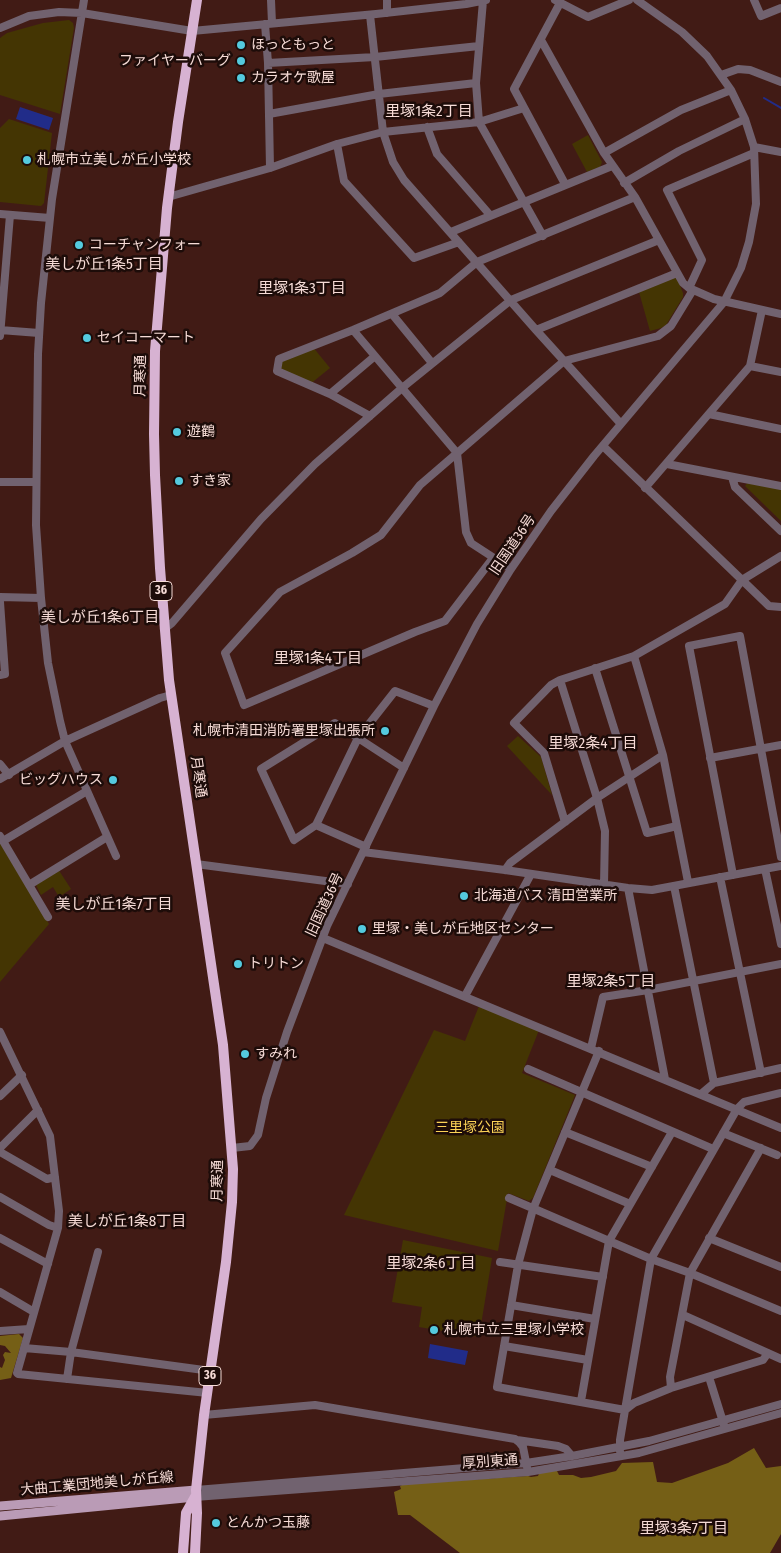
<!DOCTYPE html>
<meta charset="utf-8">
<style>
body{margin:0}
canvas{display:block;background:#411b15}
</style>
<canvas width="781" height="1553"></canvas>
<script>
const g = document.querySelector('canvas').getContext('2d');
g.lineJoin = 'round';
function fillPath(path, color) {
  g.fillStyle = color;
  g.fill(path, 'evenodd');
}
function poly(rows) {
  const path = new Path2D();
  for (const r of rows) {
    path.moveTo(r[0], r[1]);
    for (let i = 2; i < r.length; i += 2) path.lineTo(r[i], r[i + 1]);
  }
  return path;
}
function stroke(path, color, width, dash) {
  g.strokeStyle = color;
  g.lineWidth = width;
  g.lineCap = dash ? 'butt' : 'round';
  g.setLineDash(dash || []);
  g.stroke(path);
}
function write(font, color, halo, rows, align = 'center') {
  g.font = font + ' "Fira Sans Condensed","Noto Sans JP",sans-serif';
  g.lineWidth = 5;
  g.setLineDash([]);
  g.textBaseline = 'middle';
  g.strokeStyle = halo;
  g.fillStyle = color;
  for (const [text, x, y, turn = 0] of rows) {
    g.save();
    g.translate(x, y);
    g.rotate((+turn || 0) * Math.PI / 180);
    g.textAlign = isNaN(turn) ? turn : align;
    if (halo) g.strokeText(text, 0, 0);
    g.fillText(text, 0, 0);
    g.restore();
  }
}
fillPath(poly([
 [69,20,73,23,74,28,60,114,0,95,0,38,7,33,43,23],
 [9,119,52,133,44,203,41,206,0,202,0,128],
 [588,135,602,162,600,167,587,172,572,144],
 [674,277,677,278,683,293,683,297,666,325,661,328,650,331,639,292],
 [312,346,330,368,309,385,277,371,279,359],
 [748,482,781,489,781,521,745,486],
 [518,736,541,757,552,795,507,746],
 [0,843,49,924,0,982],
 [58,869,71,889,59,897,53,887,41,895,36,885],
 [479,1006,539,1030,522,1073,575,1095,533,1198,529,1201,508,1193,498,1251,344,1215,434,1030,465,1041],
 [403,1240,492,1258,479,1337,419,1327,422,1307,392,1302]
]), '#443503');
fillPath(poly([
 [19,1334,23,1338,11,1378,0,1380,0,1367,2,1368,5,1360,3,1355,5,1352,11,1353,5,1346,0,1345,0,1336],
 [754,1448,766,1468,781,1466,781,1534,770,1553,460,1553,410,1515,398,1515,394,1492,401,1489,400,1486,404,1484,528,1476,531,1477,538,1476,540,1471,554,1470,557,1471,559,1475,573,1475,581,1478,591,1477,616,1471,622,1463,653,1462,657,1482,672,1483,728,1463]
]), '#755f16');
fillPath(poly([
 [20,107,53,118,49,130,16,119],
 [430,1344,468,1351,465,1365,428,1358]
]), '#212c89');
stroke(poly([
 [764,98,781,108]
]), '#212c89', 2);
stroke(poly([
 [84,0,52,199,41,303,38,354,36,525,41,598,48,663,60,721,65,741,116,856],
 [271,0,272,23],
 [387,0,387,13],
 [555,0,588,17,629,0],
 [754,0,761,16,781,8],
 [483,1,476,83,479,122,543,236],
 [560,3,514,89,565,184],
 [370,15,383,132,393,162,404,180,536,330,621,424],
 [265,24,268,63,270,168],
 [0,28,29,16,59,12,82,13,192,31,376,14,466,4,486,0],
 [541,40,604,153,635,197,683,283,689,288,714,299,781,314],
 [268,63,375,57,479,46],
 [721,75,738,69,750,70,781,82],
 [269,114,379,94,476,83],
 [427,127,437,154,490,215],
 [337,144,344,181,414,258,459,242],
 [754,147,781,152],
 [604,153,681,110,731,90],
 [624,183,679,151,745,119],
 [168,197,270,168,337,144,383,132,479,122,524,108],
 [0,214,50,218],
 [451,232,612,166],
 [689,288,702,260,667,190,754,153],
 [392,314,432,363],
 [0,330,39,333],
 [353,330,457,453,466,532,471,543,511,569],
 [536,330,677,273],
 [0,336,10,215],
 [750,366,781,372],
 [330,394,375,356],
 [709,414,781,429],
 [370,416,330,394,277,371,279,359,353,330,440,293,477,262,635,197],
 [603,446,769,606,781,607],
 [667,464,781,486],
 [732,477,735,487,781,531],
 [0,482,36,482],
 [645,488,750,366,762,310],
 [493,558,445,621,415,632,244,705,225,653,280,592,352,553,381,535,420,485,564,361,658,336,671,326,693,290],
 [0,597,41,598],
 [0,602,5,674,0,675],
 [164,629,172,623,261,519,315,464,402,388,511,300,659,240],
 [634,656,663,755],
 [595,668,647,833,677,826],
 [560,680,597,798,605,831,604,885],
 [710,758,781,745],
 [0,764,9,775],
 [404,768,335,723,261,769,294,840,316,825,358,738,395,691,434,706],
 [0,779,65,741,160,698,171,695],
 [565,822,544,753,514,723,551,685,560,680,634,656,725,604,742,580,781,556],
 [316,825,366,847],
 [0,836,48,917],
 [3,841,87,791],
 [363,852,505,870,628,888,652,890,781,866],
 [196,864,348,884],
 [765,869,781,944],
 [505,870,510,863,597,798,663,755,688,882],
 [733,875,689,646,740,636,781,857],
 [720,877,761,1073],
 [29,885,107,837],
 [674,886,714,1083],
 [628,888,665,1079],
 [323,938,781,1128],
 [465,996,531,874],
 [0,1032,50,1136,59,1211,58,1228,17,1373,18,1374,208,1393],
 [591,1048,603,997,648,990,781,964],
 [599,1051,533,1209,518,1265,497,1387,625,1410,634,1403,671,1388,763,1360,768,1353],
 [528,1069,713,1149],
 [701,1094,714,1083,781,1068],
 [0,1096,22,1075],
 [565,1132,652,1167],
 [723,1133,777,1155],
 [0,1148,38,1110],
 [232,1148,250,1146,258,1135,266,1098,287,1032,327,926,434,706,477,624,511,569,551,511,594,456,724,302,741,268,749,242,756,204,754,147,745,119,731,90,707,56,682,32,637,0],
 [0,1152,47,1179,55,1177],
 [550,1170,630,1204],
 [0,1197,49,1225,58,1228],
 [509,1198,651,1259,690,1273,781,1311],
 [0,1238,48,1264],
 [709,1238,781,1267],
 [500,1262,603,1277],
 [0,1292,34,1312],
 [511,1305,595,1319],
 [683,1315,781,1359],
 [0,1331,29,1329],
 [504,1346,588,1360],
 [24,1348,71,1352,211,1371],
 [709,1377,724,1425],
 [67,1379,71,1352,98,1252],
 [671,1388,670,1377,690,1273,761,1148],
 [581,1401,609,1241,672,1132],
 [204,1415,315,1405,515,1439,519,1442,523,1447,527,1467],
 [517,1440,558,1446,566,1449,572,1456],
 [620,1451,620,1440,625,1410,651,1259,737,1109,744,1102,781,1093],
 [196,1490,526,1463,572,1456,649,1441,781,1404],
 [195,1497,528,1472,639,1453,781,1413]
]), '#71626f', 8);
stroke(poly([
 [0,1506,196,1490],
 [0,1516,195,1497]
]), '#ba9bb6', 9);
stroke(poly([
 [183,1553,186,1513,195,1497],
 [195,1553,197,1513,196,1490,204,1415,226,1262,232,1202,233,1169,223,1045,169,680,160,568,155,475,154,434,155,351,167,208,178,122,197,0]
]), '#d7b2d2', 10);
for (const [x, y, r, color] of [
 [241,45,5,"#54cade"],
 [241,61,5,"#54cade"],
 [241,78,5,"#54cade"],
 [27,160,5,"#54cade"],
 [79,245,5,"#54cade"],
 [87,338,5,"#54cade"],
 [177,432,5,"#54cade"],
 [179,481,5,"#54cade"],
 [385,731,5,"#54cade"],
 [113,780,5,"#54cade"],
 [464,896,5,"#54cade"],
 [362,929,5,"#54cade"],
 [238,964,5,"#54cade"],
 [245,1054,5,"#54cade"],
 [434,1330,5,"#54cade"],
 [216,1523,5,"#54cade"]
]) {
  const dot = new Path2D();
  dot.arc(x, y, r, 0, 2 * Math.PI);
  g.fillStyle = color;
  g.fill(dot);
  stroke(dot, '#1d0c09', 2);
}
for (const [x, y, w] of [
 [161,591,22],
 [210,1376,22]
]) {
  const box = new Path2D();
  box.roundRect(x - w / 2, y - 9.5, w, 19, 4);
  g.fillStyle = '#1d0c09';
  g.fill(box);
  stroke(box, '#f6dbd6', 1);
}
write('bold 12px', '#f6dbd6', null, [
 ["36",161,591],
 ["36",210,1376]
]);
write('14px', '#f6dbd6', '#1d0c09', [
 ["ほっともっと",251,45],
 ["ファイヤーバーグ",231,61,"right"],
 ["カラオケ歌屋",251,78],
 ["札幌市立美しが丘小学校",37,160],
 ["コーチャンフォー",89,245],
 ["セイコーマート",97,338],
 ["遊鶴",187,432],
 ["すき家",189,481],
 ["札幌市清田消防署里塚出張所",375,731,"right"],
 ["ビッグハウス",103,780,"right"],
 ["北海道バス 清田営業所",474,896],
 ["里塚・美しが丘地区センター",372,929],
 ["トリトン",248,964],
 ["すみれ",255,1054],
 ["札幌市立三里塚小学校",444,1330],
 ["とんかつ玉藤",226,1523]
], 'left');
write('14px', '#f6dbd6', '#1d0c09', [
 ["月寒通",141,376,-89],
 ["旧国道36号",513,545,-56],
 ["月寒通",198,777,82],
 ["旧国道36号",325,905,-65],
 ["月寒通",218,1181,-89],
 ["厚別東通",490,1462,-4],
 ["大曲工業団地美しが丘線",97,1484,-5]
]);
write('14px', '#fbd256', '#1d0c09', [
 ["三里塚公園",470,1128]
]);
write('15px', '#f6dbd6', '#1d0c09', [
 ["里塚1条2丁目",429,112],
 ["美しが丘1条5丁目",104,265],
 ["里塚1条3丁目",302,289],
 ["美しが丘1条6丁目",100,618],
 ["里塚1条4丁目",318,659],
 ["里塚2条4丁目",593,744],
 ["美しが丘1条7丁目",114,905],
 ["里塚2条5丁目",611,982],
 ["美しが丘1条8丁目",127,1222],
 ["里塚2条6丁目",431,1264],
 ["里塚3条7丁目",684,1529]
]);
</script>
